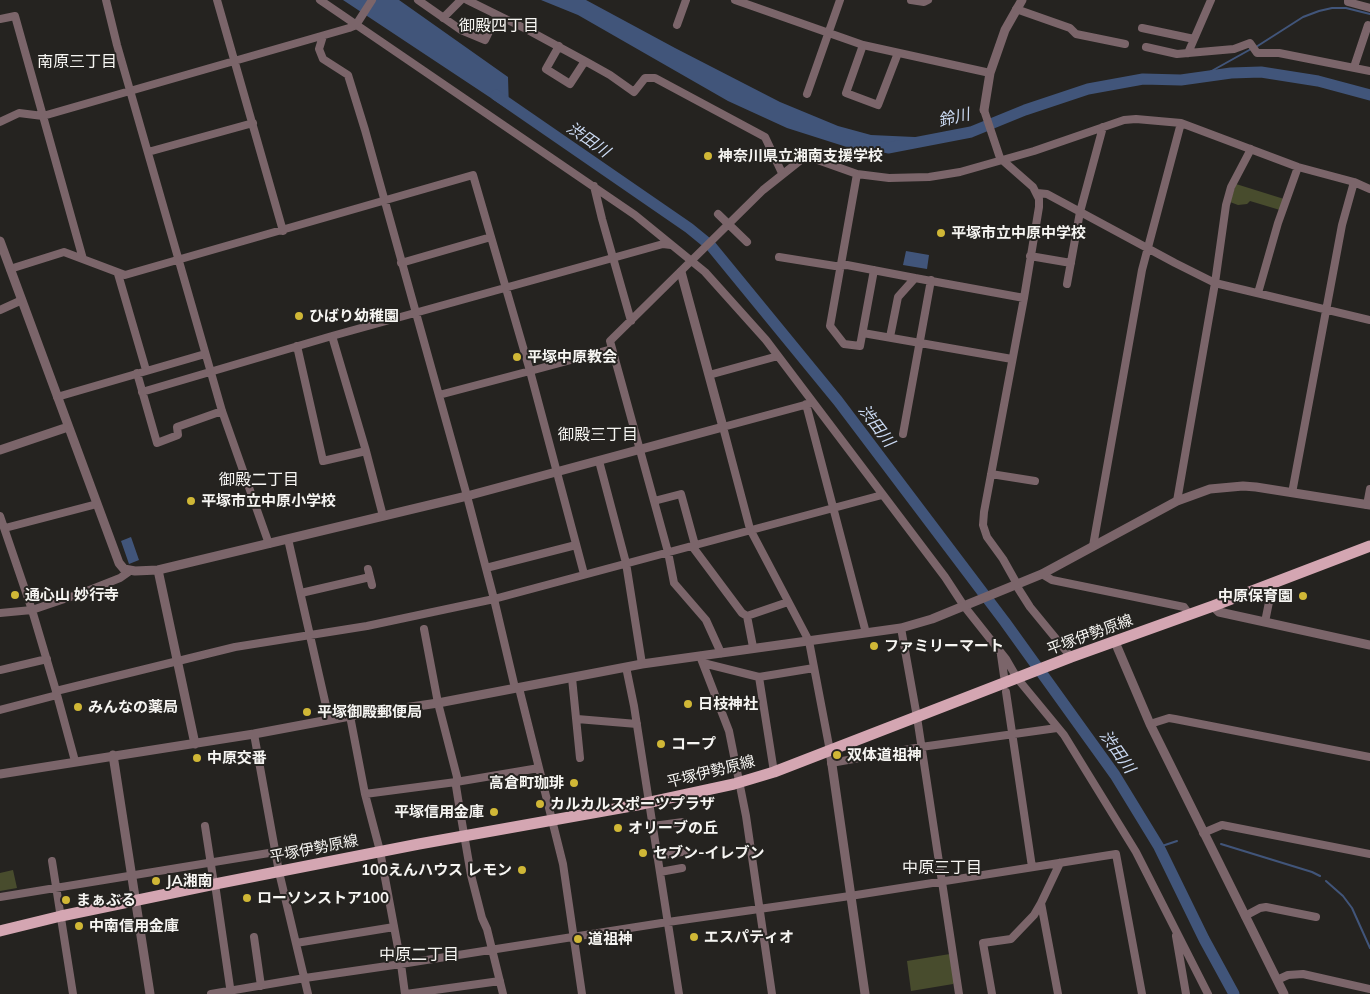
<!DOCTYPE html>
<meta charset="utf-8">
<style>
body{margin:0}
canvas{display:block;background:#252320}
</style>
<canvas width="1370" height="994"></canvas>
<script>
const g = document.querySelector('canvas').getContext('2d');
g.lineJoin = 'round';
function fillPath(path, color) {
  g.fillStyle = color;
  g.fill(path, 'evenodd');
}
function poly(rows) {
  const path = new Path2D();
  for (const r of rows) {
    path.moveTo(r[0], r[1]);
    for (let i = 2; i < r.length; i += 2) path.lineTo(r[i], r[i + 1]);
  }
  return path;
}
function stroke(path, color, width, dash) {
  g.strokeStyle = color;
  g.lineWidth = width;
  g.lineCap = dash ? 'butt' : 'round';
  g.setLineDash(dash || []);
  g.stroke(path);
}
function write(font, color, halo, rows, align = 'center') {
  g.font = font + ' Mulish,"Noto Sans JP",sans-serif';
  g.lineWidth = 4;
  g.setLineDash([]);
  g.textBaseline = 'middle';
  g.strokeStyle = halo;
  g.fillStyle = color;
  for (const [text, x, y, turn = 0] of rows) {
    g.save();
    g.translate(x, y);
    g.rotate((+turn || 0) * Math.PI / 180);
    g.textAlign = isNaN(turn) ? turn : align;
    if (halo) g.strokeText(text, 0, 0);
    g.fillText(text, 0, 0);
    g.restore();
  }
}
fillPath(poly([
 [1236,184,1284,199,1280,210,1250,201,1247,204,1238,205,1230,202],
 [13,870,17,888,0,891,0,873],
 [950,954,955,982,953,984,911,991,907,961]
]), '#484c2d');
fillPath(poly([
 [343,0,399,0,508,77,509,110],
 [541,0,586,0,675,48,780,102,838,126,871,135,936,138,853,149,787,128,728,101,578,15],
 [906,251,929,255,927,269,903,265],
 [131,537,139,560,129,564,121,541]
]), '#41557a');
stroke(poly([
 [1256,47,1303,17,1319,11,1332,8,1346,8,1370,14],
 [1199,78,1251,49],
 [1221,844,1312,872,1320,876],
 [1159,847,1177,841],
 [1326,881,1343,896,1352,908,1370,948]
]), '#41557a', 2);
stroke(poly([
 [496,95,689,228,711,246,838,401,1005,622,1115,775,1159,847,1204,939,1234,994],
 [865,143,888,148,971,132,1025,110,1088,89,1143,79,1181,80,1231,73,1261,72,1318,81,1370,95]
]), '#41557a', 11);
stroke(poly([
 [106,0,117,45,222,411,269,544],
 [217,0,283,231],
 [320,0,635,215,705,272,766,340,945,577,964,606,1006,659,1017,678,1064,735,1136,852,1208,994],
 [418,0,461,30,485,40,497,15],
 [467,0,526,29,585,61,610,75,634,92,645,78,655,78,765,137,782,173],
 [735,0,863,45,990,73],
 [911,0,924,2,928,0],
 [1348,0,1348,2,1370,8],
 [1016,9,1070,28,1076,34,1125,44],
 [443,18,461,0],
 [0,19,15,16,83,259],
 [677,25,686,0],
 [1142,28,1194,39],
 [323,36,319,49,323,59,348,75,365,130,467,496,494,599,515,688],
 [863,45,846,93,878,105,898,53],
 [559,46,546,69,570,84,585,61],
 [1146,47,1177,54,1234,49,1250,43,1257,53,1279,53,1370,71],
 [1188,53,1211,0],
 [1354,67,1368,25],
 [807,94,840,0],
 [984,110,1000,158,1033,187,1039,199,1039,207,1024,298,984,512,983,525,987,537,1003,559,1017,584],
 [0,122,19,113,43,116,349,28,356,25,372,0],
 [148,152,253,123],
 [857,174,830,326,844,344,860,346,874,270],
 [594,186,602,219,631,321],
 [1037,193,1047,194,1175,263,1215,283,1370,320],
 [718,214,747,242],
 [1030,256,1071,263],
 [779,257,835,266,847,265,915,278],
 [401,263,491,237],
 [10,269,64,252,125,275,473,175,530,371,612,349],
 [118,274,146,370],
 [1067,284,1080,212,1103,127],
 [1258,293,1278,223,1298,167],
 [0,310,22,300],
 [863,333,1012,359],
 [332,336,366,451,383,516],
 [890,337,898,297,915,278,1024,298],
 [297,346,323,461,366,451],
 [137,373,157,443,178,435,177,427,222,411],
 [709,375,778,356],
 [142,392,332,336,663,244,671,245],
 [439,395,530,371,584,574],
 [57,397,205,354],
 [812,403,723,427,750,529,809,641,830,751],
 [806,404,866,633],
 [903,434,931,280],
 [599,461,626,563,642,664],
 [991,474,1035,481],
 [1292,493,1342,225,1354,182],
 [654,501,681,494,695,545],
 [1177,501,1215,283,1226,205,1231,187,1251,149],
 [1367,505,1370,489],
 [0,516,32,610,56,691,75,761],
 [5,528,97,504],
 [288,539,329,719],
 [692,546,742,613,747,616,788,602],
 [1093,546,1142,270,1181,123],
 [486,568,576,545],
 [368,569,372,585],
 [1042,574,1052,580,1184,607,1189,614],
 [1016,585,1030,607,1071,657],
 [301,593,370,577],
 [0,613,32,610,82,593,120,578,130,571],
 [747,616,753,647],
 [1265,622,1270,597,1269,585],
 [901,628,917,717,959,994],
 [424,629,438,703,457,777,456,786,460,811,471,875,482,918,487,929,503,994],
 [721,653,706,620,674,583,668,552,610,341,763,190,802,159,812,158,857,174,889,178,929,177,960,172,1034,151,1124,120,1136,119,1181,123,1298,167,1354,182,1370,189],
 [1001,655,1004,676],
 [700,656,729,731,746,816,772,994],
 [703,663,759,677,814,668],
 [626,667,634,706,679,994],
 [0,670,47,659],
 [759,677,774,772],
 [572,678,580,758],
 [519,688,563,864,582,994],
 [56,691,235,647,367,626,494,599,882,495],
 [1006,692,1032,867],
 [0,710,57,695],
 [350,716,365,794,380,851,401,964,405,994],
 [577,719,637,724],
 [1150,724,1169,718,1175,719,1370,757],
 [254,734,279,872,308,994],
 [831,763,921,747,1057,728],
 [365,794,456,782,539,768],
 [205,826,214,884],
 [653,826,683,822],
 [1203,833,1222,825,1370,854],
 [657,856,688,851],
 [52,861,73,994],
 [660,872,682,868],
 [215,884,231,994],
 [0,897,275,852],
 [1245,916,1260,908,1266,907,1316,917],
 [1176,936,1186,994],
 [254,937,261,986],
 [296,943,394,927],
 [1277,980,1288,975,1303,974,1370,989],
 [211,994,305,978,401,964,668,922,850,896,1116,854,1142,994],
 [406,994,500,981],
 [992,994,983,943,1011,939,1034,915,1041,903],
 [1058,994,1041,903,1060,863]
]), '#7b656a', 8);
stroke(poly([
 [984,110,990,73,1005,30,1022,0],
 [0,241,119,563,124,569,135,571,158,570,467,496,723,427,681,272],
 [0,450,68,427],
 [158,570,195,744],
 [1213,606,1219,612,1370,645],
 [1115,642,1150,724,1284,994],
 [830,751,865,994],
 [113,755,150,994],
 [0,774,254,734,350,716,438,703,642,664,901,628,932,619,1042,574,1177,501,1210,489,1243,486,1256,487,1370,505]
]), '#7b656a', 9);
stroke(poly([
 [0,931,61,916,215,884,419,844,637,805,734,784,774,772,1071,657,1213,606,1370,546]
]), '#d4a6b2', 11);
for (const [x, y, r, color] of [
 [708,156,5,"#d0b736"],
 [941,233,5,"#d0b736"],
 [299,316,5,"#d0b736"],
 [517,357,5,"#d0b736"],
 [191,501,5,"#d0b736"],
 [15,595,5,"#d0b736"],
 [1303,596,5,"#d0b736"],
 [874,646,5,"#d0b736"],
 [688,704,5,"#d0b736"],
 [78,707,5,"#d0b736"],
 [307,712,5,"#d0b736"],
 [661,744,5,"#d0b736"],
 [837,755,5,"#d0b736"],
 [197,758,5,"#d0b736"],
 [574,783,5,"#d0b736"],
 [540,804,5,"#d0b736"],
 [494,812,5,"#d0b736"],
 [618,828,5,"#d0b736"],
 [643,853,5,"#d0b736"],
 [522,870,5,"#d0b736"],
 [156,881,5,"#d0b736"],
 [247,898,5,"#d0b736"],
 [66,900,5,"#d0b736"],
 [79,926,5,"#d0b736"],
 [694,937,5,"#d0b736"],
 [578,939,5,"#d0b736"]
]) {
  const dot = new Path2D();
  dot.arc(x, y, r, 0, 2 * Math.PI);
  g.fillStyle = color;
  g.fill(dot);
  stroke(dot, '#252320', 2);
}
write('bold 15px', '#f6f5f2', '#252320', [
 ["神奈川県立湘南支援学校",718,156],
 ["平塚市立中原中学校",951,233],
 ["ひばり幼稚園",309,316],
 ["平塚中原教会",527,357],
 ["平塚市立中原小学校",201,501],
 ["通心山 妙行寺",25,595],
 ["中原保育園",1293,596,"right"],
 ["ファミリーマート",884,646],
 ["日枝神社",698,704],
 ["みんなの薬局",88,707],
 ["平塚御殿郵便局",317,712],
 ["コープ",671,744],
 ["双体道祖神",847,755],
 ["中原交番",207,758],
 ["高倉町珈琲",564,783,"right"],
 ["カルカルスポーツプラザ",550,804],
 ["平塚信用金庫",484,812,"right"],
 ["オリーブの丘",628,828],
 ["セブン-イレブン",653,853],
 ["100えんハウス レモン",512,870,"right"],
 ["JA湘南",166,881],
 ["ローソンストア100",257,898],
 ["まぁぶる",76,900],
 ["中南信用金庫",89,926],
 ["エスパティオ",704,937],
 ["道祖神",588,939]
], 'left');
write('15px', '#f6f5f2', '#252320', [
 ["平塚伊勢原線",1090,635,-20],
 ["平塚伊勢原線",711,772,-14],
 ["平塚伊勢原線",314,849,-11]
]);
write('16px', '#f6f5f2', '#252320', [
 ["御殿四丁目",499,26],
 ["南原三丁目",77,62],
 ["御殿三丁目",598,435],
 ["御殿二丁目",259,480],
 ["中原三丁目",942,868],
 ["中原二丁目",419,955]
]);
write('italic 16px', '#ccdbf4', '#252320', [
 ["鈴川",954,118,-13],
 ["渋田川",588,140,35],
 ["渋田川",876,426,53],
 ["渋田川",1117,752,55]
]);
</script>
